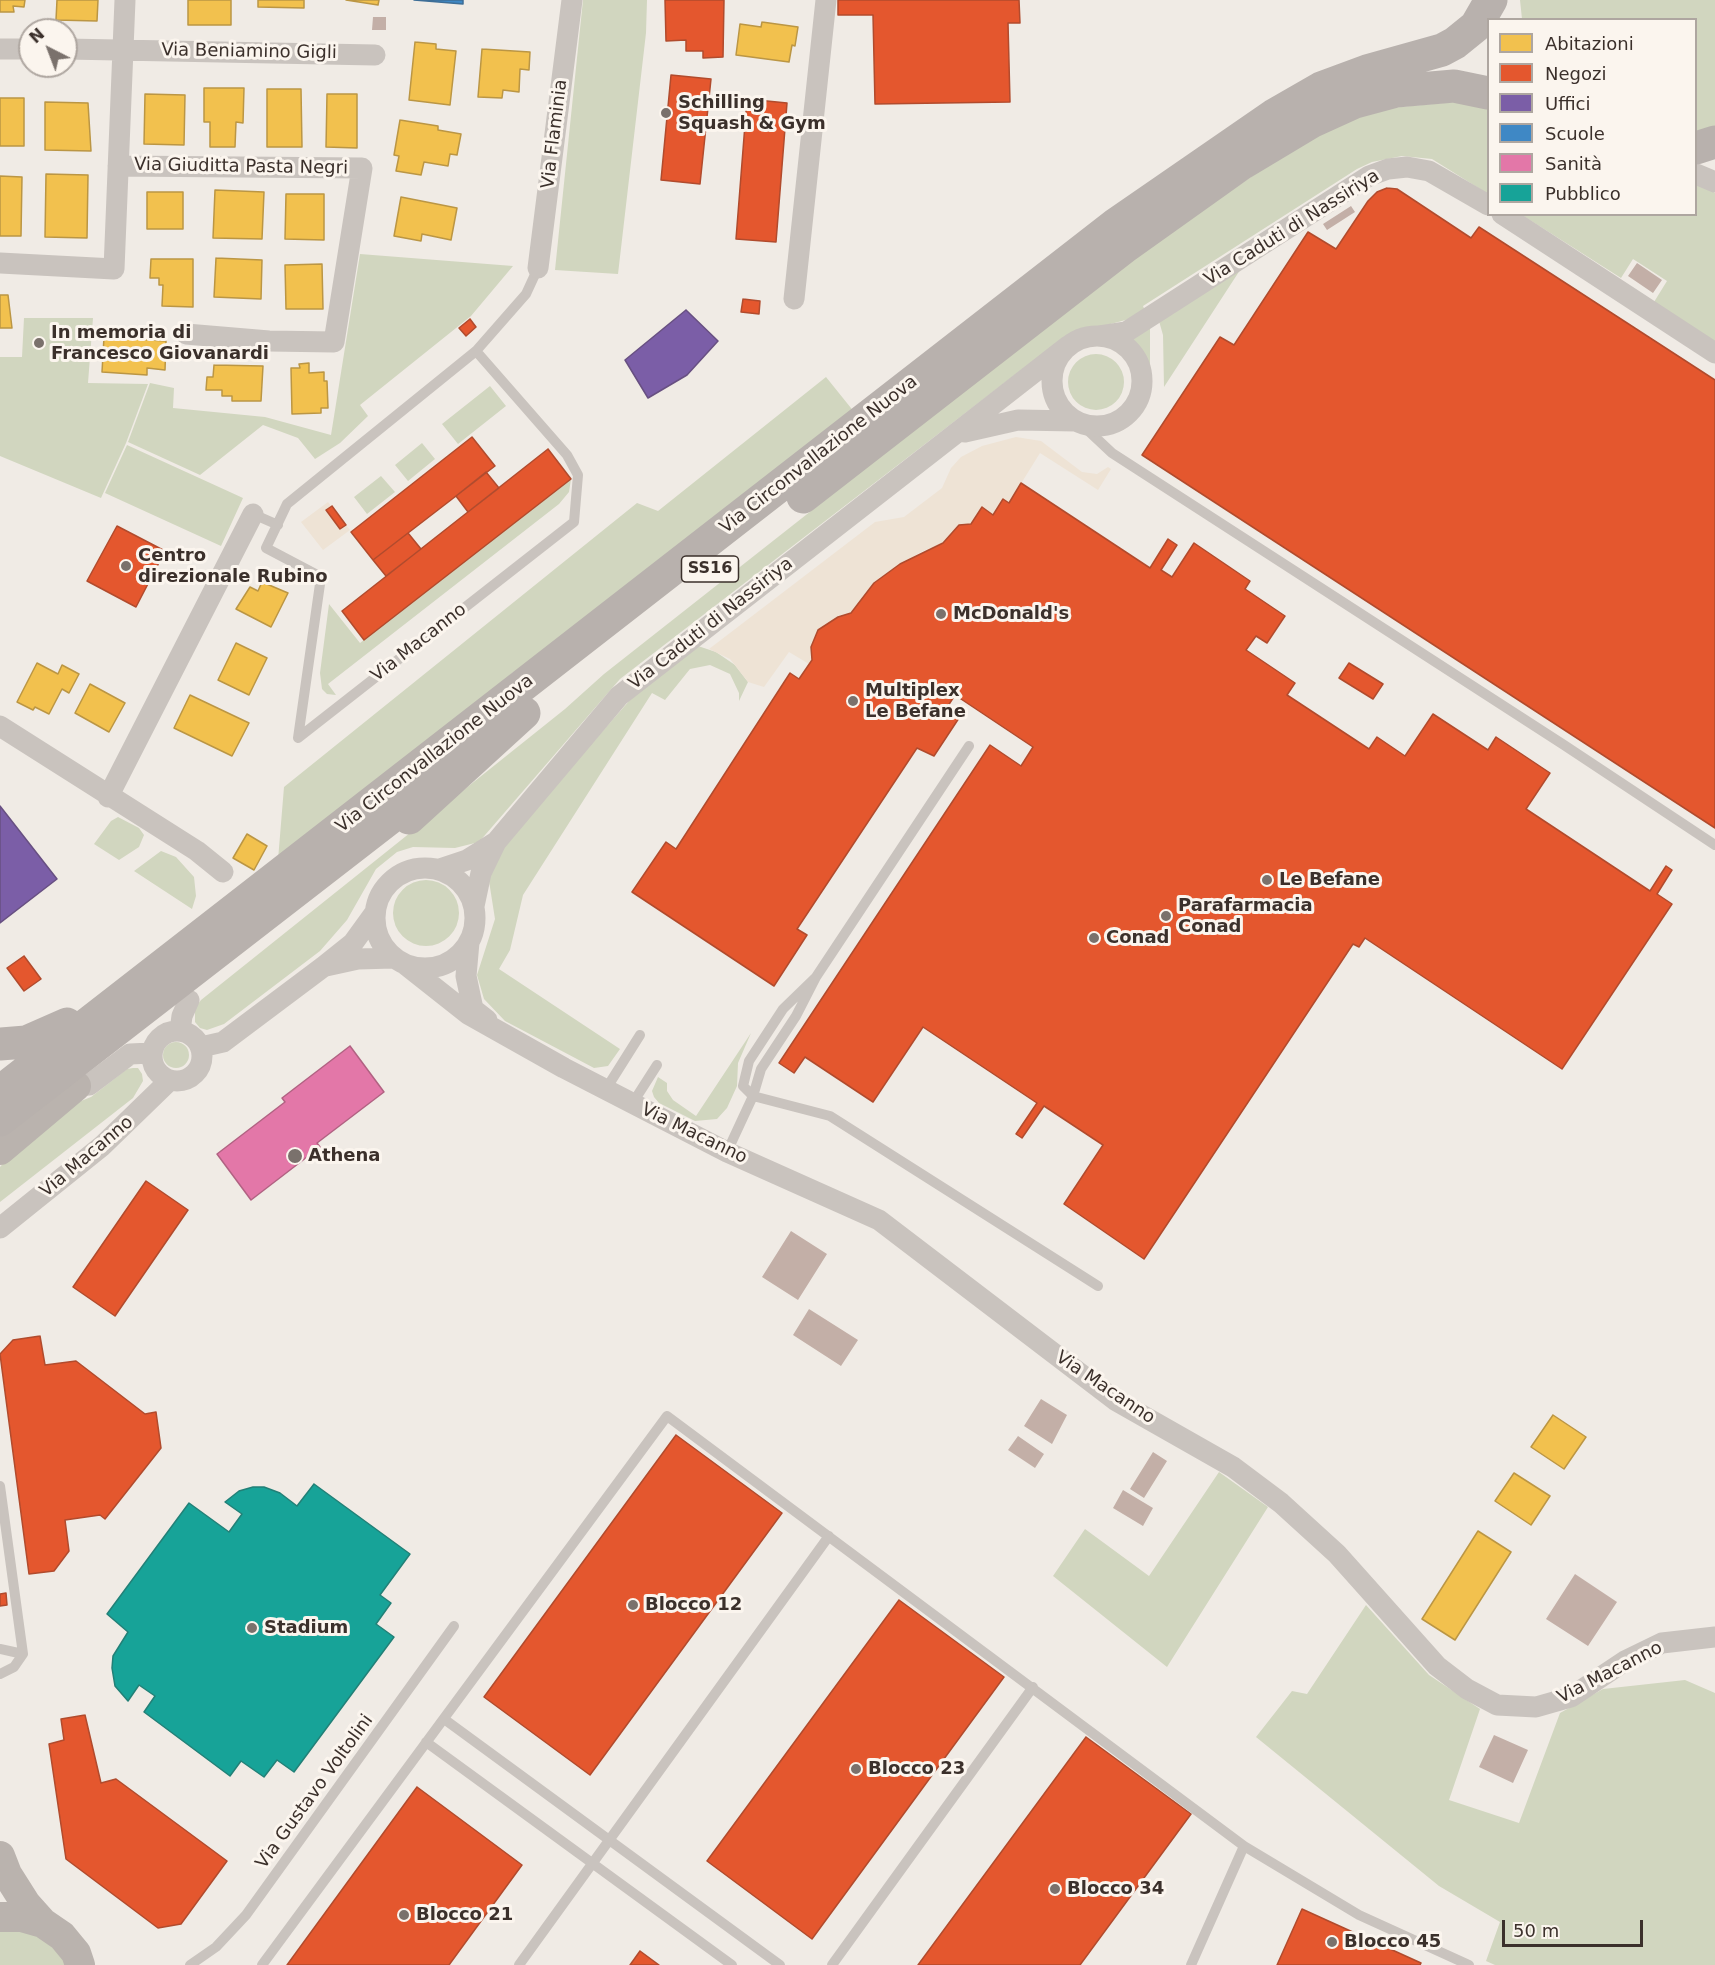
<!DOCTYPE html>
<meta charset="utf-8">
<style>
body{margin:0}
#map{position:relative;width:1715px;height:1965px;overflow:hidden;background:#f0ebe5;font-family:"DejaVu Sans",sans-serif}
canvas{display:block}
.legend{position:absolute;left:1487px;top:18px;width:210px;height:198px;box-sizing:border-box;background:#fbf5ee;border:2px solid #aea6a0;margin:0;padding:8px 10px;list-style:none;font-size:18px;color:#3b302b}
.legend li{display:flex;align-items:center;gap:12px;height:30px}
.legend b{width:30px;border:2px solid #aea6a0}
.north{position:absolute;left:18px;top:18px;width:60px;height:60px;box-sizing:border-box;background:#fbf5ee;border:2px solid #aea6a0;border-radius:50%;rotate:318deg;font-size:16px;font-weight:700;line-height:24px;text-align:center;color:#3b302b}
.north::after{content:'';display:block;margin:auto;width:21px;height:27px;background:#7a716c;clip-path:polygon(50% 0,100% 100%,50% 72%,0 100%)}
.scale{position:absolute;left:1502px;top:1920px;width:141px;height:27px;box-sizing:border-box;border:3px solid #3b302b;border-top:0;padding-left:8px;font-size:18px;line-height:21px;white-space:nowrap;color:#3b302b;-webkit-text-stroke:4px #fbf5ee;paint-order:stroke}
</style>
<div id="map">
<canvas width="1715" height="1965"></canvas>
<ul class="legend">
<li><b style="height:16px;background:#f2c14e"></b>Abitazioni</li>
<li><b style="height:16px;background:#e4572e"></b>Negozi</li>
<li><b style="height:16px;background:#7b5ea7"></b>Uffici</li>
<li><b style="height:16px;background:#3f88c5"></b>Scuole</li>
<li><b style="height:16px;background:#e377a8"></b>Sanità</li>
<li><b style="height:16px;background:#17a398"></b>Pubblico</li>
</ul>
<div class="north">N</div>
<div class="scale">50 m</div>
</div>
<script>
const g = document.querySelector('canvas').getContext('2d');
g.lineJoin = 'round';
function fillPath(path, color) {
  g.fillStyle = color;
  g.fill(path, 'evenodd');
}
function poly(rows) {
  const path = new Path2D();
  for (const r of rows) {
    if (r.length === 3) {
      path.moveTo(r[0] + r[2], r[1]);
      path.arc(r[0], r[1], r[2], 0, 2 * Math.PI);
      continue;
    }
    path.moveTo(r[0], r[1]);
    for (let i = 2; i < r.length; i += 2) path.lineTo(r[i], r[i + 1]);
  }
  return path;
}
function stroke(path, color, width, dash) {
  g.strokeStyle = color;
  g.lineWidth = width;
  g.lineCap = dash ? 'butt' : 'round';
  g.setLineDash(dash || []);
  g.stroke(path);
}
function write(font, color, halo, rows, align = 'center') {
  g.font = font + ' "DejaVu Sans",sans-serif';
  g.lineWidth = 6;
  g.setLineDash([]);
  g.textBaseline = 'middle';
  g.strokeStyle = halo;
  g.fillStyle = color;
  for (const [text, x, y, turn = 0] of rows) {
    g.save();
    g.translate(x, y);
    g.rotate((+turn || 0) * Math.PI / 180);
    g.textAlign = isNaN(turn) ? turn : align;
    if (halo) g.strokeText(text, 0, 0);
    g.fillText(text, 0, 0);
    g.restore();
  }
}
fillPath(poly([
 [583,0,647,0,646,33,618,274,555,270],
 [1520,0,1715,0,1715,126,1696,133,1696,20,1522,19],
 [1454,102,1488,106,1488,194,1432,159,1402,156,1372,162,1357,169,1143,306,1145,311,1133,318,1077,333,1055,344,620,679,479,842,455,848,413,847,397,852,376,869,347,920,320,951,224,1024,207,1030,200,1028,195,1022,195,1008,201,1000,565,709,604,674,1131,259,1305,140,1379,109],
 [1696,182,1715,193,1715,342,1654,302,1667,281,1633,259,1621,278,1522,215,1696,214],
 [360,254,513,266,471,316,360,405,368,416,340,443,315,459,298,438,263,425,200,475,128,442,150,383,174,388,173,408,265,417,331,435],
 [1242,267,1164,387,1163,335,1159,321],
 [24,318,93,318,88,383,148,384,126,443,101,498,0,456,0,357,22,357],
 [1150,326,1150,376,1142,354,1129,340],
 [1096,382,28],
 [826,377,855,413,548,652,512,673,496,689,278,860,284,787,637,503,658,511],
 [490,386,506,406,458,444,442,424],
 [422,443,435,459,408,481,395,465],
 [127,445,243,498,221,546,105,493],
 [381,476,395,492,367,514,354,497],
 [571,479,569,492,559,504,328,684,336,695,327,694,322,689,320,673,329,604,360,643],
 [698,646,716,652,735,665,748,682,739,701,739,693,730,674,710,665,690,669,665,700,652,693,523,895,510,950,499,969,620,1049,608,1066,594,1068,505,1021,484,999,477,975,495,919,489,881,498,850,637,692],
 [118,817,139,828,144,835,139,847,119,860,94,844,111,821],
 [161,851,176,857,194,877,196,896,192,909,134,871],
 [426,913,33],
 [751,1033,738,1063,737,1086,727,1108,717,1119,695,1121,659,1103,654,1097,652,1091,658,1077,667,1083,667,1091,673,1100,696,1116],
 [176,1055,13],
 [133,1068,138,1068,142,1074,143,1081,133,1098,0,1202,0,1167,13,1152,71,1105,91,1097,127,1069],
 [1219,1472,1268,1507,1167,1667,1053,1576,1085,1529,1149,1576],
 [1366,1605,1429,1675,1480,1709,1449,1800,1519,1823,1560,1713,1603,1689,1685,1680,1715,1693,1715,1965,1495,1965,1486,1961,1500,1922,1439,1886,1256,1737,1292,1691,1307,1694],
 [20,1919,77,1965,0,1965,0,1921]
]), '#d1d6bf');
fillPath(poly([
 [1016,437,1041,441,1082,472,1097,474,1108,467,1111,469,1098,490,1040,453,1009,503,1003,499,993,515,982,507,971,524,959,525,943,543,921,552,888,572,874,583,851,613,838,617,818,630,811,647,812,660,809,664,789,652,764,687,748,682,730,659,709,649,875,522,904,517,942,488,951,468,961,457,982,446],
 [328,502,350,530,323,550,301,522]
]), '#eee3d5');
const homes = poly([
 [0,0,25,0,24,7,13,6,14,12,0,12,0,0],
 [57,0,98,0,97,21,56,20,57,0],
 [188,0,231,0,231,25,188,25,188,0],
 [258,0,304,0,304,8,258,7,258,0],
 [346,0,379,0,378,5,346,0],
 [762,22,798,27,795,46,792,45,789,62,736,55,740,24,761,27,762,22],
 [415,42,436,44,436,49,456,51,450,105,409,100,415,42],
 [482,49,530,52,529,70,520,69,519,92,503,90,502,98,478,97,482,49],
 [204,88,244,88,243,123,236,122,235,147,210,147,210,122,204,122,204,88],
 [267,89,301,89,302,147,267,147,267,89],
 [145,94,185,95,184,145,144,144,145,94],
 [327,94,357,94,357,148,326,147,327,94],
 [0,98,24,98,24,146,0,146,0,98],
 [45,102,88,103,91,151,45,150,45,102],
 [400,120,438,126,438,130,461,134,457,155,450,154,448,166,424,162,421,175,396,171,399,156,394,155,400,120],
 [46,174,88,175,87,238,45,237,46,174],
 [0,176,22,177,21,236,0,236,0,176],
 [215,190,264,192,262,239,213,238,215,190],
 [147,192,183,192,183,229,147,229,147,192],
 [286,194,324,194,324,240,285,239,286,194],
 [401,197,457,208,451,240,422,234,421,241,394,236,401,197],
 [216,258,262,260,261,299,214,297,216,258],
 [151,259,193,259,193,307,162,306,163,285,159,285,159,278,150,278,151,259],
 [322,264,323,309,286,309,285,265,322,264],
 [0,295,8,295,12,328,0,328,0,295],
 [104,337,166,341,165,370,147,368,147,375,102,372,104,337],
 [309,363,309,373,324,372,324,381,327,381,328,408,321,408,321,413,292,414,291,368,300,368,299,364,309,363],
 [214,365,263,366,261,401,232,401,232,396,222,396,222,390,206,390,207,377,213,377,214,365],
 [262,582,288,593,271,627,236,609,250,587,258,591,262,582],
 [236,643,267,658,249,695,218,680,236,643],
 [37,663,58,674,62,665,79,674,69,693,62,689,49,714,35,707,33,710,17,702,37,663],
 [90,684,125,703,109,732,75,713,90,684],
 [190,695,249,723,232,756,174,728,190,695],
 [247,834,267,846,254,870,233,858,247,834],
 [1553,1415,1586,1437,1564,1469,1531,1447,1553,1415],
 [1514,1473,1550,1496,1531,1525,1495,1501,1514,1473],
 [1478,1531,1511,1552,1455,1640,1422,1619,1478,1531]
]);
fillPath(homes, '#f2c14e');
stroke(homes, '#bb9644', 1.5);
const shops = poly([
 [665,0,724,0,723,57,703,58,703,51,686,51,686,40,666,41,665,0],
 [838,0,1019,0,1020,23,1008,23,1010,102,875,104,873,15,838,15,838,0],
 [671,75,711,79,700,184,661,180,671,75],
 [747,99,787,103,776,242,736,239,747,99],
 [1387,188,1397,189,1471,238,1479,227,1715,380,1715,828,1142,455,1220,337,1234,345,1308,232,1336,249,1368,201,1377,192,1387,188],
 [743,299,760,301,759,314,741,312,743,299],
 [470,319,476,327,466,336,459,328,470,319],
 [472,437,495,466,373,560,351,532,472,437],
 [548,449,571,479,364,640,342,611,548,449],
 [486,472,499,488,468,512,456,496,486,472],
 [1021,483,1150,568,1168,539,1177,545,1161,570,1172,577,1194,543,1250,581,1245,589,1285,616,1267,643,1256,636,1246,650,1295,683,1287,695,1369,749,1377,737,1405,756,1433,714,1488,750,1496,737,1550,773,1526,809,1650,891,1666,866,1672,870,1657,894,1672,904,1562,1069,1365,938,1359,947,1353,944,1144,1259,1064,1204,1103,1145,1044,1106,1022,1138,1016,1134,1037,1103,923,1027,873,1102,805,1057,794,1073,779,1063,990,745,1021,766,1033,747,955,695,946,709,959,718,934,756,917,748,797,929,807,935,774,986,632,892,666,842,676,849,790,673,799,679,812,660,811,647,818,630,838,617,851,613,874,583,900,564,943,543,959,525,971,524,982,507,993,515,1003,499,1009,503,1021,483],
 [332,506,346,525,340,529,326,510,332,506],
 [117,526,165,551,136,607,87,581,117,526],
 [408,533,421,549,386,576,373,560,408,533],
 [1349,663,1383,684,1373,699,1339,678,1349,663],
 [24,956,41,979,24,991,7,968,24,956],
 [146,1181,188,1210,115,1316,73,1287,146,1181],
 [40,1336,45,1365,76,1361,145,1414,156,1412,161,1448,105,1519,100,1515,65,1520,69,1551,54,1571,29,1574,0,1354,13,1340,40,1336],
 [676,1435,782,1513,590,1775,484,1697,676,1435],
 [6,1593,7,1605,0,1606,0,1594,6,1593],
 [899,1600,1004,1677,812,1939,707,1861,899,1600],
 [85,1715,101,1783,116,1779,227,1861,181,1924,158,1928,66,1859,49,1744,64,1740,61,1719,85,1715],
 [1086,1737,1191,1814,1080,1965,918,1965,1086,1737],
 [417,1787,522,1865,449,1965,287,1965,417,1787],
 [1302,1909,1421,1963,1420,1965,1277,1965,1302,1909],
 [640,1951,659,1965,630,1965,640,1951]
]);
fillPath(shops, '#e4572e');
stroke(shops, '#b14b2d', 1.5);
const offices = poly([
 [686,310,718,341,687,375,648,398,625,360,686,310],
 [0,806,57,879,0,923,0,806]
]);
fillPath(offices, '#7b5ea7');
stroke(offices, '#685082', 1.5);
const schools = poly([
 [414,0,463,0,463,4,414,0]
]);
fillPath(schools, '#3f88c5');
stroke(schools, '#3e6e97', 1.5);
const health = poly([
 [350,1046,384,1092,317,1143,320,1147,251,1200,217,1154,285,1102,282,1098,350,1046]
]);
fillPath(health, '#e377a8');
stroke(health, '#b16282', 1.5);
const public = poly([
 [314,1484,410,1554,380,1595,391,1603,376,1624,394,1637,294,1772,277,1760,264,1777,241,1761,230,1776,144,1712,155,1696,139,1685,128,1701,115,1686,112,1668,113,1656,128,1632,107,1614,189,1503,229,1532,242,1514,225,1502,239,1491,253,1487,264,1487,280,1493,297,1506,314,1484]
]);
fillPath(public, '#17a398');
stroke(public, '#228077', 1.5);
fillPath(poly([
 [373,17,386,17,386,30,372,30],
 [1351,206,1355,212,1327,230,1323,224],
 [1637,263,1662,280,1653,293,1628,276],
 [791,1231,827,1254,798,1300,762,1277],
 [809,1309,858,1340,841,1366,793,1335],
 [1041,1399,1067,1415,1052,1444,1024,1426],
 [1018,1436,1044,1454,1035,1468,1008,1450],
 [1153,1452,1167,1461,1144,1498,1130,1489],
 [1123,1490,1153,1508,1143,1526,1113,1508],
 [1575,1574,1617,1602,1588,1646,1546,1619],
 [1494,1735,1528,1750,1513,1783,1479,1767]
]), '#c3afa7');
stroke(poly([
 [476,351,567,455,578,475,574,522,298,738,321,577,266,548,287,504,476,351,526,294,538,268],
 [1079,422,1112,453,1564,745,1715,845],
 [253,514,278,525],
 [816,977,783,1009,749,1061,743,1086,753,1096,830,1116,1098,1286],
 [606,1089,640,1035],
 [632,1104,657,1065],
 [727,1152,753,1096,761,1069,796,1016,816,977,969,746],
 [0,1486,23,1654,14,1667,0,1674],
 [0,1649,23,1654],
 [444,1719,780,1965],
 [426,1742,732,1965],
 [190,1965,216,1947,246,1915,454,1626],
 [262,1965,667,1416,1244,1846,1359,1915,1469,1965],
 [519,1965,829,1536],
 [832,1965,1033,1687],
 [1191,1965,1244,1846]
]), '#c9c3be', 10);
stroke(poly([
 [0,49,30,49],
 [66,49,375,55],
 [118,166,362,168,334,342,269,341,186,334],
 [1696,174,1715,182],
 [1502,214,1715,353],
 [0,263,114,269,125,0],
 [538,268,572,0],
 [794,299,826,0],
 [1097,381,45],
 [1100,336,1126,332,1369,176,1388,169,1407,167,1429,171,1488,205],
 [965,432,1018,420,1076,421],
 [0,726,197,851,223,872],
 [108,797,253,514],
 [425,918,50],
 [440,869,467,860,496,842],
 [474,906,481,873,496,842,619,696,1068,346],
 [469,942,466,976,473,1009,487,1020],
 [406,965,468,1014,564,1068,727,1152,879,1220,1115,1400,1233,1467,1281,1503,1337,1554,1437,1666,1467,1689,1497,1705,1536,1707,1571,1697,1625,1661,1662,1643,1715,1637],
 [326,966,358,959,393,958],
 [177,1056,25],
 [180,1031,182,1016,189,1000],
 [201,1047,223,1042,323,967,353,943,374,914],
 [76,1086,89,1085,130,1054,151,1053],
 [0,1228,102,1146,169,1081]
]), '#c9c3be', 21);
stroke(poly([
 [0,1150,76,1086],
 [0,1856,7,1874,26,1904,43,1923],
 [0,1917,22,1917,43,1923,62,1936,76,1953,80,1965]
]), '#bab3ae', 30);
stroke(poly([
 [1696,148,1715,142],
 [803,497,1126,246,1241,164,1311,122,1355,102,1396,91,1454,86,1488,93],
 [409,818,524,713],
 [0,1044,26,1042,67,1024],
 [0,1092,1116,224,1274,115,1321,88,1367,71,1442,50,1455,43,1476,26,1491,0],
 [0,1120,421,794]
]), '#b8b1ad', 33);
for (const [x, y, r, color] of [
 [666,113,6,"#7a716c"],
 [39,343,6,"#7a716c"],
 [126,566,6,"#7a716c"],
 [941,614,6,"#7a716c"],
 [853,701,6,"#7a716c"],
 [1267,880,6,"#7a716c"],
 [1166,916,6,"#7a716c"],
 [1094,938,6,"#7a716c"],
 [295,1156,8,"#7a716c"],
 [633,1605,6,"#7a716c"],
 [252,1628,6,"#7a716c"],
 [856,1769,6,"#7a716c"],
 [1055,1889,6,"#7a716c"],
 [404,1915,6,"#7a716c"],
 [1332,1942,6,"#7a716c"]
]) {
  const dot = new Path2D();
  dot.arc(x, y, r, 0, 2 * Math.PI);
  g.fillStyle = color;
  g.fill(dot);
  stroke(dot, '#fbf5ee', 2);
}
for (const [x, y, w] of [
 [710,569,57]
]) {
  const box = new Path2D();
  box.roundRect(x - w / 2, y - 13, w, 26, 4.5);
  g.fillStyle = '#fbf5ee';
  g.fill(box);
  stroke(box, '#3b302b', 1.5);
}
write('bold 16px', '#3b302b', null, [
 ["SS16",710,569]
]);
write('18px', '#3b302b', '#fbf5ee', [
 ["Via Beniamino Gigli",249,52,1],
 ["Via Flaminia",555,134,-83],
 ["Via Giuditta Pasta Negri",241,167,1],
 ["Via Caduti di Nassiriya",1292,228,-32],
 ["Via Circonvallazione Nuova",819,455,-38],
 ["Via Caduti di Nassiriya",711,624,-38],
 ["Via Macanno",419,643,-38],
 ["Via Circonvallazione Nuova",435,754,-38],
 ["Via Macanno",694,1134,26],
 ["Via Macanno",87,1157,-40],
 ["Via Macanno",1105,1388,34],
 ["Via Macanno",1610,1673,-27],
 ["Via Gustavo Voltolini",315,1792,-54]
]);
write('bold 18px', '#3b302b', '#fbf5ee', [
 ["Schilling",678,103],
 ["Squash & Gym",678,124],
 ["In memoria di",51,333],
 ["Francesco Giovanardi",51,354],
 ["Centro",138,556],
 ["direzionale Rubino",138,577],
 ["McDonald's",953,614],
 ["Multiplex",865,691],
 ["Le Befane",865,712],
 ["Le Befane",1279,880],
 ["Parafarmacia",1178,906],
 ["Conad",1178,927],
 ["Conad",1106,938],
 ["Athena",308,1156],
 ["Blocco 12",645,1605],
 ["Stadium",264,1628],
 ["Blocco 23",868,1769],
 ["Blocco 34",1067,1889],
 ["Blocco 21",416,1915],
 ["Blocco 45",1344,1942]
], 'left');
</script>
